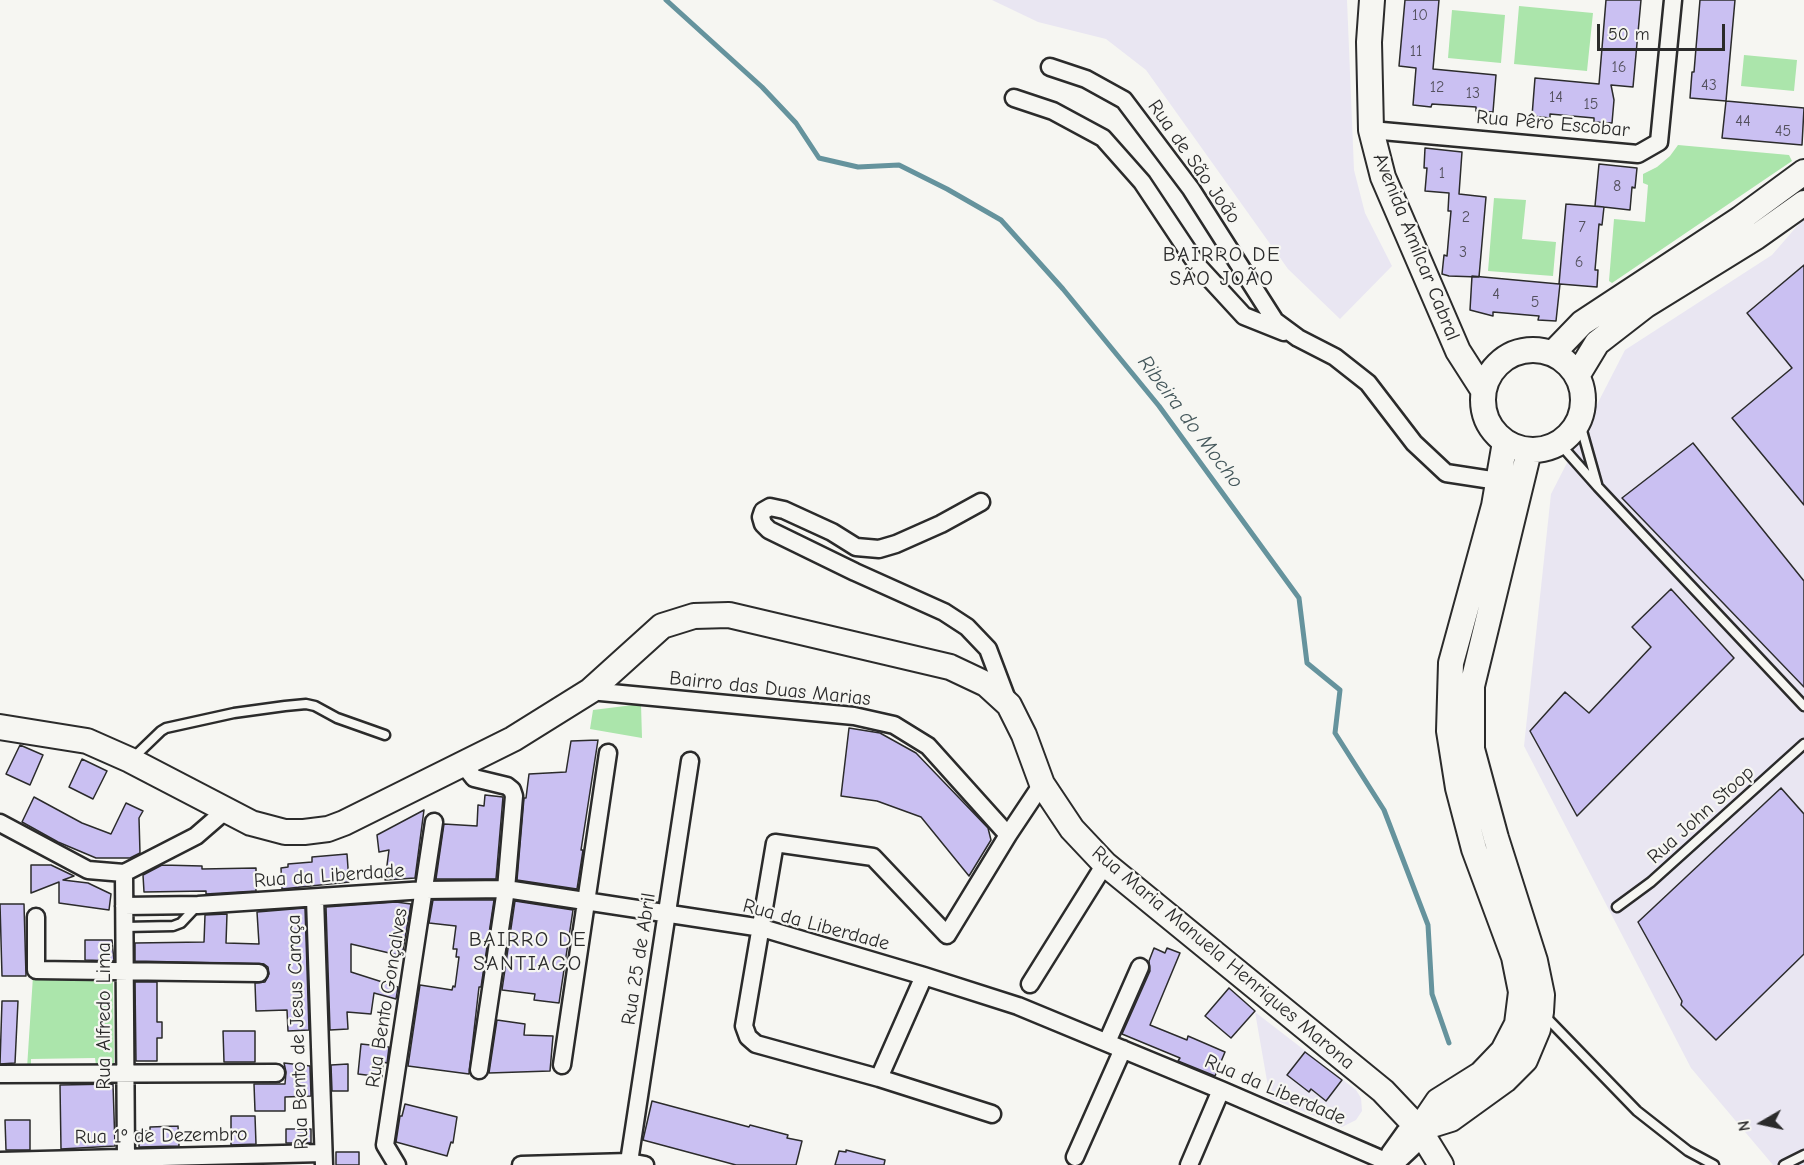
<!DOCTYPE html>
<meta charset="utf-8">
<style>
body{margin:0}
#map{position:relative;width:1804px;height:1165px;overflow:hidden;background:#f6f6f2;font-family:"Comic Neue",sans-serif}
canvas{display:block}
.north{position:absolute;left:1732px;top:1093px;width:60px;height:60px;-webkit-text-stroke:4px #f6f6f2;paint-order:stroke;rotate:261deg;font-size:16px;font-weight:700;line-height:24px;text-align:center;color:#2b2b2b}
.north::after{content:'';display:block;margin:auto;width:21px;height:27px;background:#2b2b2b;clip-path:polygon(50% 0,100% 100%,50% 72%,0 100%)}
.scale{position:absolute;left:1597px;top:24px;width:128px;height:27px;box-sizing:border-box;border:3px solid #2b2b2b;border-top:0;padding-left:8px;font-size:18px;line-height:21px;white-space:nowrap;color:#2b2b2b;-webkit-text-stroke:4px #f6f6f2;paint-order:stroke}
</style>
<div id="map">
<canvas width="1804" height="1165"></canvas>
<div class="north">N</div>
<div class="scale">50 m</div>
</div>
<script>
const g = document.querySelector('canvas').getContext('2d');
g.lineJoin = 'round';
function fillPath(path, color) {
  g.fillStyle = color;
  g.fill(path, 'evenodd');
}
function poly(rows) {
  const path = new Path2D();
  for (const r of rows) {
    if (r.length === 3) {
      path.moveTo(r[0] + r[2], r[1]);
      path.arc(r[0], r[1], r[2], 0, 2 * Math.PI);
      continue;
    }
    path.moveTo(r[0], r[1]);
    for (let i = 2; i < r.length; i += 2) path.lineTo(r[i], r[i + 1]);
  }
  return path;
}
function stroke(path, color, width, dash) {
  g.strokeStyle = color;
  g.lineWidth = width;
  g.lineCap = dash ? 'butt' : 'round';
  g.setLineDash(dash || []);
  g.stroke(path);
}
function write(font, color, halo, rows, align = 'center') {
  g.font = font + ' "Comic Neue",sans-serif';
  g.lineWidth = 4.5;
  g.setLineDash([]);
  g.textBaseline = 'middle';
  g.strokeStyle = halo;
  g.fillStyle = color;
  for (const [text, x, y, turn = 0] of rows) {
    g.save();
    g.translate(x, y);
    g.rotate((+turn || 0) * Math.PI / 180);
    g.textAlign = isNaN(turn) ? turn : align;
    if (halo) g.strokeText(text, 0, 0);
    g.fillText(text, 0, 0);
    g.restore();
  }
}
fillPath(poly([
 [992,0,1347,0,1354,170,1365,213,1392,266,1340,319,1288,269,1146,70,1106,39,1038,22],
 [1804,218,1804,1165,1773,1165,1691,1068,1524,746,1551,494,1625,350,1772,255],
 [1255,1012,1356,1090,1361,1098,1362,1111,1356,1120,1342,1127,1270,1098]
]), '#e9e6f2');
fillPath(poly([
 [1519,6,1593,13,1587,71,1514,64],
 [1452,10,1505,15,1501,63,1448,58],
 [1744,55,1797,60,1794,91,1741,86],
 [1678,145,1789,155,1792,161,1612,283,1609,281,1614,219,1645,222,1648,185,1643,183,1643,174,1657,167,1670,156],
 [1494,198,1526,200,1522,239,1556,242,1553,276,1488,271],
 [641,704,642,738,590,729,593,710],
 [33,976,110,978,113,980,114,1064,96,1065,95,1058,31,1059,31,1066,27,1068]
]), '#abe5ab');
stroke(poly([
 [666,0,762,87,796,123,819,158,858,167,899,165,947,189,1001,220,1063,289,1159,406,1299,598,1307,663,1340,690,1335,733,1384,810,1428,925,1432,994,1449,1043]
]), '#65939d', 5);
const building = poly([
 [1405,0,1439,0,1433,69,1496,75,1493,112,1476,111,1476,107,1432,104,1431,107,1413,105,1416,68,1399,66,1405,0],
 [1606,0,1641,0,1633,87,1611,85,1614,100,1612,123,1594,122,1594,118,1550,114,1550,118,1532,116,1535,78,1599,84,1606,0],
 [1700,0,1735,0,1726,101,1690,98,1692,72,1694,72,1700,0],
 [1726,101,1804,108,1802,145,1722,138,1726,101],
 [1425,148,1462,152,1459,194,1486,197,1479,277,1449,276,1442,274,1444,255,1447,256,1449,233,1451,211,1448,211,1449,193,1425,191,1427,168,1424,168,1425,148],
 [1599,164,1637,168,1635,188,1632,187,1630,210,1595,206,1599,164],
 [1566,204,1604,207,1602,225,1599,224,1595,270,1598,270,1597,287,1560,284,1556,321,1538,320,1539,316,1493,312,1493,316,1470,310,1472,276,1559,284,1566,204],
 [1804,265,1804,505,1732,418,1792,368,1747,313,1804,265],
 [1693,443,1804,581,1804,687,1622,498,1693,443],
 [1671,589,1734,658,1577,816,1530,731,1565,692,1589,713,1651,647,1632,627,1671,589],
 [849,728,880,733,916,753,988,828,991,840,969,876,921,817,877,801,841,796,849,728],
 [598,740,581,850,583,850,577,889,517,880,524,798,526,798,529,774,566,772,571,741,598,740],
 [20,745,43,755,30,785,6,774,20,745],
 [82,759,107,771,93,799,69,787,82,759],
 [1781,788,1804,814,1804,954,1716,1040,1681,1005,1682,1001,1638,922,1781,788],
 [485,795,503,797,496,879,436,879,444,824,477,826,478,805,484,806,485,795],
 [34,797,82,823,111,834,126,803,143,811,139,818,140,853,130,858,96,858,58,842,22,822,34,797],
 [424,810,415,878,385,880,389,850,379,852,377,835,424,810],
 [347,854,349,882,282,889,281,868,288,867,288,864,312,862,312,857,347,854],
 [31,865,51,865,74,876,63,880,88,883,111,894,109,910,59,903,59,882,31,893,31,865],
 [162,865,202,866,202,869,256,868,256,891,206,894,206,891,144,892,143,875,162,865],
 [433,900,494,900,481,987,479,987,469,1074,408,1066,420,985,452,990,453,986,455,987,459,957,456,957,457,949,453,949,456,926,429,923,433,900],
 [515,901,573,910,559,1003,534,1000,535,994,502,990,515,901],
 [396,902,411,904,402,956,351,944,351,972,398,987,396,999,374,993,371,1014,347,1012,348,1029,330,1030,326,907,396,902],
 [0,904,24,904,26,976,2,976,0,904],
 [305,908,309,1030,288,1031,287,1010,256,1011,255,983,265,982,269,974,268,967,264,964,135,961,135,943,204,942,205,915,227,914,226,943,259,944,257,912,305,908],
 [85,940,112,940,114,961,85,960,85,940],
 [1154,948,1165,953,1167,948,1180,953,1150,1025,1187,1040,1188,1036,1225,1052,1215,1076,1178,1061,1180,1058,1122,1034,1150,971,1149,961,1154,948],
 [135,982,157,982,157,1022,162,1022,162,1038,157,1038,157,1061,136,1061,135,982],
 [1229,988,1255,1011,1231,1038,1205,1016,1229,988],
 [2,1001,18,1001,15,1063,0,1064,2,1001],
 [497,1020,525,1024,524,1035,553,1036,550,1071,489,1073,497,1020],
 [223,1031,255,1031,255,1062,224,1062,223,1031],
 [361,1044,389,1047,387,1063,383,1062,382,1077,358,1074,361,1044],
 [1305,1052,1342,1080,1326,1101,1311,1089,1309,1092,1287,1075,1305,1052],
 [284,1063,310,1066,311,1096,285,1097,285,1111,255,1111,254,1084,285,1084,286,1072,284,1063],
 [348,1064,348,1091,332,1091,331,1065,348,1064],
 [113,1084,115,1146,61,1149,60,1085,113,1084],
 [652,1101,749,1127,750,1125,788,1135,787,1138,802,1141,796,1165,736,1165,643,1140,652,1101],
 [405,1104,457,1117,453,1143,451,1142,447,1156,396,1142,400,1116,402,1116,405,1104],
 [231,1116,255,1116,256,1144,231,1145,231,1116],
 [5,1120,30,1120,30,1150,6,1150,5,1120],
 [178,1126,179,1146,139,1147,139,1133,136,1134,136,1131,150,1131,150,1127,178,1126],
 [286,1129,311,1129,311,1143,286,1143,286,1129],
 [846,1150,885,1160,884,1165,835,1165,839,1151,846,1152,846,1150],
 [336,1152,359,1152,359,1165,336,1165,336,1152]
]);
fillPath(building, '#cac0f2');
stroke(building, '#2b2b2b', 1.5);
const lane = poly([
 [1579,420,1597,484],
 [1559,443,1598,487,1804,706],
 [133,758,161,731,166,728,234,713,285,706,306,704,315,706,337,718,385,735],
 [1617,907,1651,882,1804,744],
 [124,927,173,926,181,923,197,906],
 [1544,1015,1637,1111,1688,1151,1714,1165],
 [1784,1165,1804,1155]
]);
const street = poly([
 [1050,67,1086,79,1124,100,1191,189,1275,321,1298,338,1335,357,1368,383,1414,443,1446,473,1498,481],
 [1014,98,1053,111,1103,138,1142,182,1198,266,1244,316,1284,332],
 [1371,130,1638,154,1659,142,1673,0],
 [981,502,941,524,896,544,879,549,856,547,832,532,784,510,770,507,763,511,761,517,763,524,769,530,855,572,944,612,967,627,988,649,1008,702],
 [590,691,854,716,894,725,928,746,1008,835],
 [463,764,474,778,507,786,512,790,514,796,506,889,479,1070],
 [0,823,88,870,124,873,196,836,226,810],
 [124,873,126,1159],
 [315,898,324,1165],
 [124,906,198,905,425,890,506,889,762,928,924,976,1018,1006,1221,1090,1390,1163],
 [36,917,36,970,259,973],
 [1030,984,1105,864],
 [1107,1042,1140,967],
 [562,1065,608,753],
 [0,1074,276,1073],
 [879,1078,924,976],
 [992,1114,879,1078,756,1044,748,1037,744,1026,775,843,873,857,947,935,1008,835,1042,784],
 [1075,1157,1123,1049],
 [0,1161,323,1153],
 [629,1162,690,761],
 [397,1165,385,1145,434,822],
 [521,1165,629,1162,645,1165],
 [1189,1165,1221,1090],
 [1389,1165,1390,1153,1405,1132,1419,1129,1416,1144,1398,1161,1390,1163]
]);
const secondary = poly([
 [1372,0,1369,42,1371,130,1383,177,1458,351,1483,390],
 [1533,400,50],
 [1553,353,1582,323,1740,219,1804,172],
 [1577,376,1597,343,1646,305,1756,237,1804,203],
 [0,727,87,741,130,760,251,823,285,832,304,832,328,829,344,823,513,739,590,691,662,626,694,616,729,615,950,667,986,684,1009,705,1024,735,1042,784,1072,829,1105,864,1383,1091,1419,1129,1441,1165],
 [1419,1129,1451,1119,1505,1080,1525,1060,1538,1029,1541,1012,1542,995,1535,961,1496,838,1472,749,1472,686,1529,451],
 [1419,1129,1438,1101,1481,1074,1503,1051,1517,1024,1521,992,1514,957,1474,849,1458,788,1449,731,1451,663,1494,506,1505,442]
]);
stroke(lane, '#2b2b2b', 13);
stroke(street, '#2b2b2b', 21);
stroke(secondary, '#2b2b2b', 28);
stroke(lane, '#f6f6f2', 8);
stroke(street, '#f6f6f2', 16);
stroke(secondary, '#f6f6f2', 24);
write('16px', '#53505d', null, [
 ["10",1420,15],
 ["11",1416,51],
 ["16",1619,67],
 ["43",1709,85],
 ["12",1437,87],
 ["13",1473,93],
 ["14",1556,97],
 ["15",1591,104],
 ["44",1743,121],
 ["45",1783,131],
 ["1",1442,173],
 ["8",1617,186],
 ["2",1466,217],
 ["7",1582,227],
 ["3",1463,252],
 ["6",1579,262],
 ["4",1496,294],
 ["5",1535,302]
]);
write('20px', '#2b2b2b', '#f6f6f2', [
 ["Rua Pêro Escobar",1553,124,5],
 ["Rua de São João",1194,162,55],
 ["Avenida Amílcar Cabral",1416,247,68],
 ["Bairro das Duas Marias",770,689,6],
 ["Rua John Stoop",1701,815,-42],
 ["Rua da Liberdade",329,876,-4],
 ["Rua da Liberdade",816,925,15],
 ["Rua Maria Manuela Henriques Marona",1223,958,40],
 ["Rua 25 de Abril",639,959,-81],
 ["Rua Bento Gonçalves",387,998,-81],
 ["Rua Alfredo Lima",104,1016,-90],
 ["Rua Bento de Jesus Caraça",298,1032,-92],
 ["Rua da Liberdade",1275,1090,23],
 ["Rua 1º de Dezembro",161,1136,-1]
]);
g.letterSpacing = '1.5px';
write('21px', '#2b2b2b', '#f6f6f2', [
 ["BAIRRO DE",1222,255],
 ["SÃO JOÃO",1222,279],
 ["BAIRRO DE",528,940],
 ["SANTIAGO",528,964]
]);
g.letterSpacing = '0px';
write('italic 21px', '#43565a', '#f6f6f2', [
 ["Ribeira do Mocho",1190,422,53]
]);
</script>
